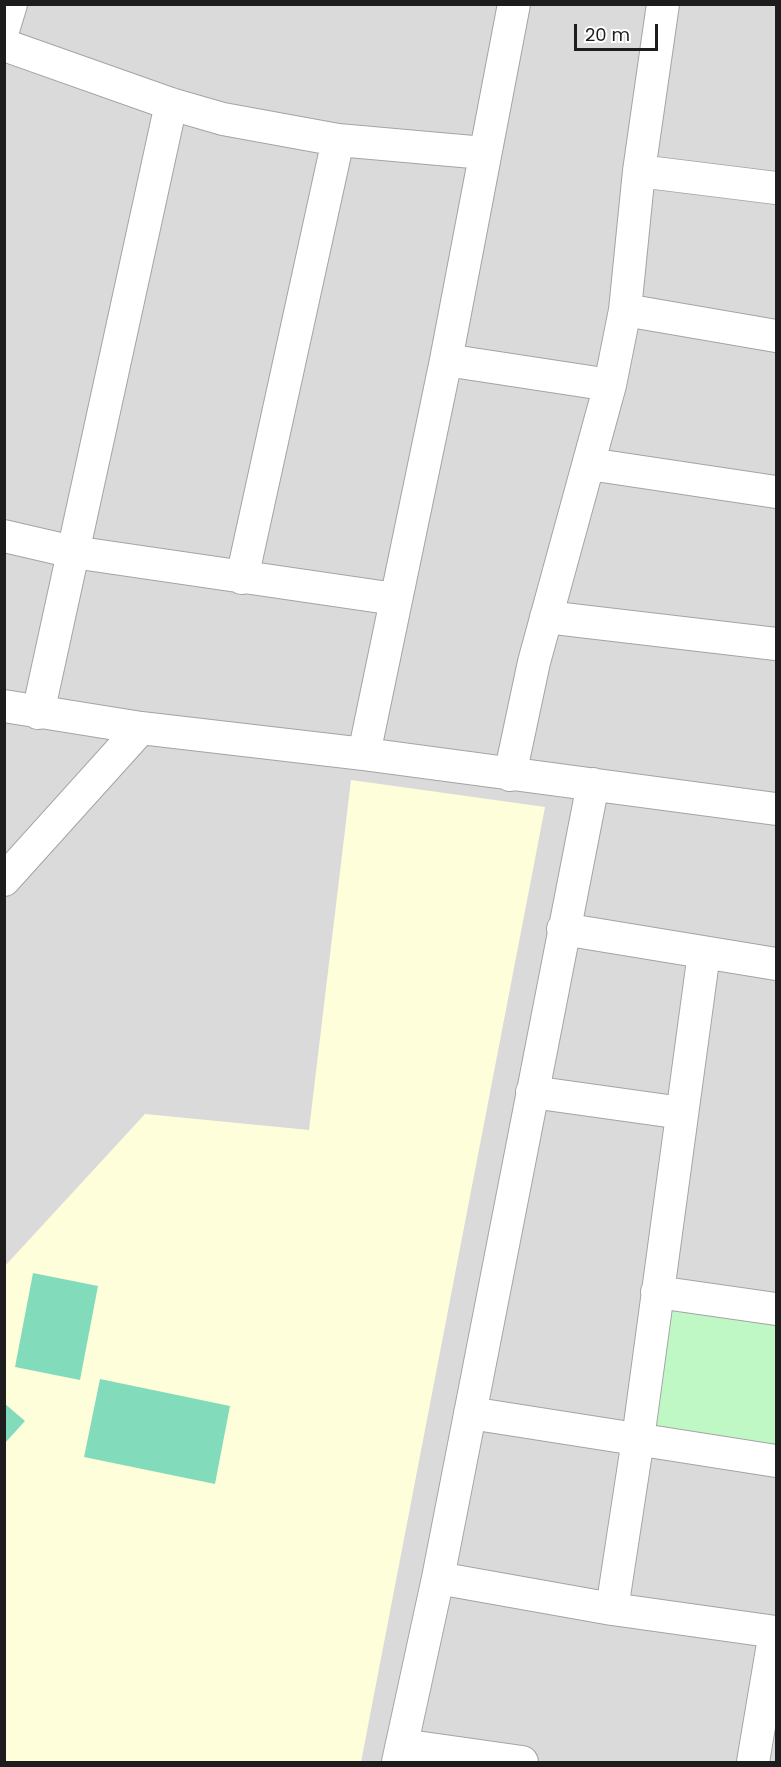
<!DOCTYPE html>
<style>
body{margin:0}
#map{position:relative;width:781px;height:1767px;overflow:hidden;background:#eeebe3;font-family:Poppins,sans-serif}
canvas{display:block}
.frame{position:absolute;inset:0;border:6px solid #1d1d1d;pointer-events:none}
.scale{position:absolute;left:574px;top:24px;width:84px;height:27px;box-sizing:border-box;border:3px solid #1d1d1d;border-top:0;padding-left:8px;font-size:18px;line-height:21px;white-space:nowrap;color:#1d1d1d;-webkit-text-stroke:4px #fff;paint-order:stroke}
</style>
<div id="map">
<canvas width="781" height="1767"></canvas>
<div class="frame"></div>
<div class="scale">20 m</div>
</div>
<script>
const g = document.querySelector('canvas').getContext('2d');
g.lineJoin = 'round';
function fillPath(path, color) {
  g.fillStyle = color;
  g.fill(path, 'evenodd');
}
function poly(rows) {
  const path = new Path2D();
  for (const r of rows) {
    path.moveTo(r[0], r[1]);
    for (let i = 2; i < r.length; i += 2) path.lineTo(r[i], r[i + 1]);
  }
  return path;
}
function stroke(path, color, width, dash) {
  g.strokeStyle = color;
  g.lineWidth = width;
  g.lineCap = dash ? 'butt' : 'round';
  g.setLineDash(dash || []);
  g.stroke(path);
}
fillPath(poly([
 [5,5,776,5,776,1762,5,1762]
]), '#dbdada');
fillPath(poly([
 [351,780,545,807,361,1762,5,1762,4,1267,145,1114,309,1130]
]), '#fefedb');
fillPath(poly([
 [672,1307,776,1322,776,1445,654,1427]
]), '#c0f8c5');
fillPath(poly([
 [33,1273,98,1286,80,1380,15,1367],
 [100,1379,230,1406,215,1484,84,1457],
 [4,1403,25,1421,5,1443,4,1443]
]), '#82dcbb');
const street = poly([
 [4,27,11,4],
 [4,45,171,104,223,119,338,140,484,153],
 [639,171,776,188],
 [625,310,776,336],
 [446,360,610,385],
 [589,464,776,492],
 [4,536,73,552,395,599],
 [242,578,338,140],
 [546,617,776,644],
 [4,706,141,728,364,754,776,809],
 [38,713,171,104],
 [364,754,446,360,514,4],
 [510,775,534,662,610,385,625,310,639,171,663,4],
 [4,880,141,728],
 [563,929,776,964],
 [532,1092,682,1113],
 [657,1292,776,1309],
 [470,1413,776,1461],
 [438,1578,612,1609,776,1632],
 [612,1609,638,1439,704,953],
 [402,1745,522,1762],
 [398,1762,438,1578,593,784],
 [753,1762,775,1632]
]);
stroke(street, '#a4a4a4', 34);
stroke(street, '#fff', 32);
</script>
